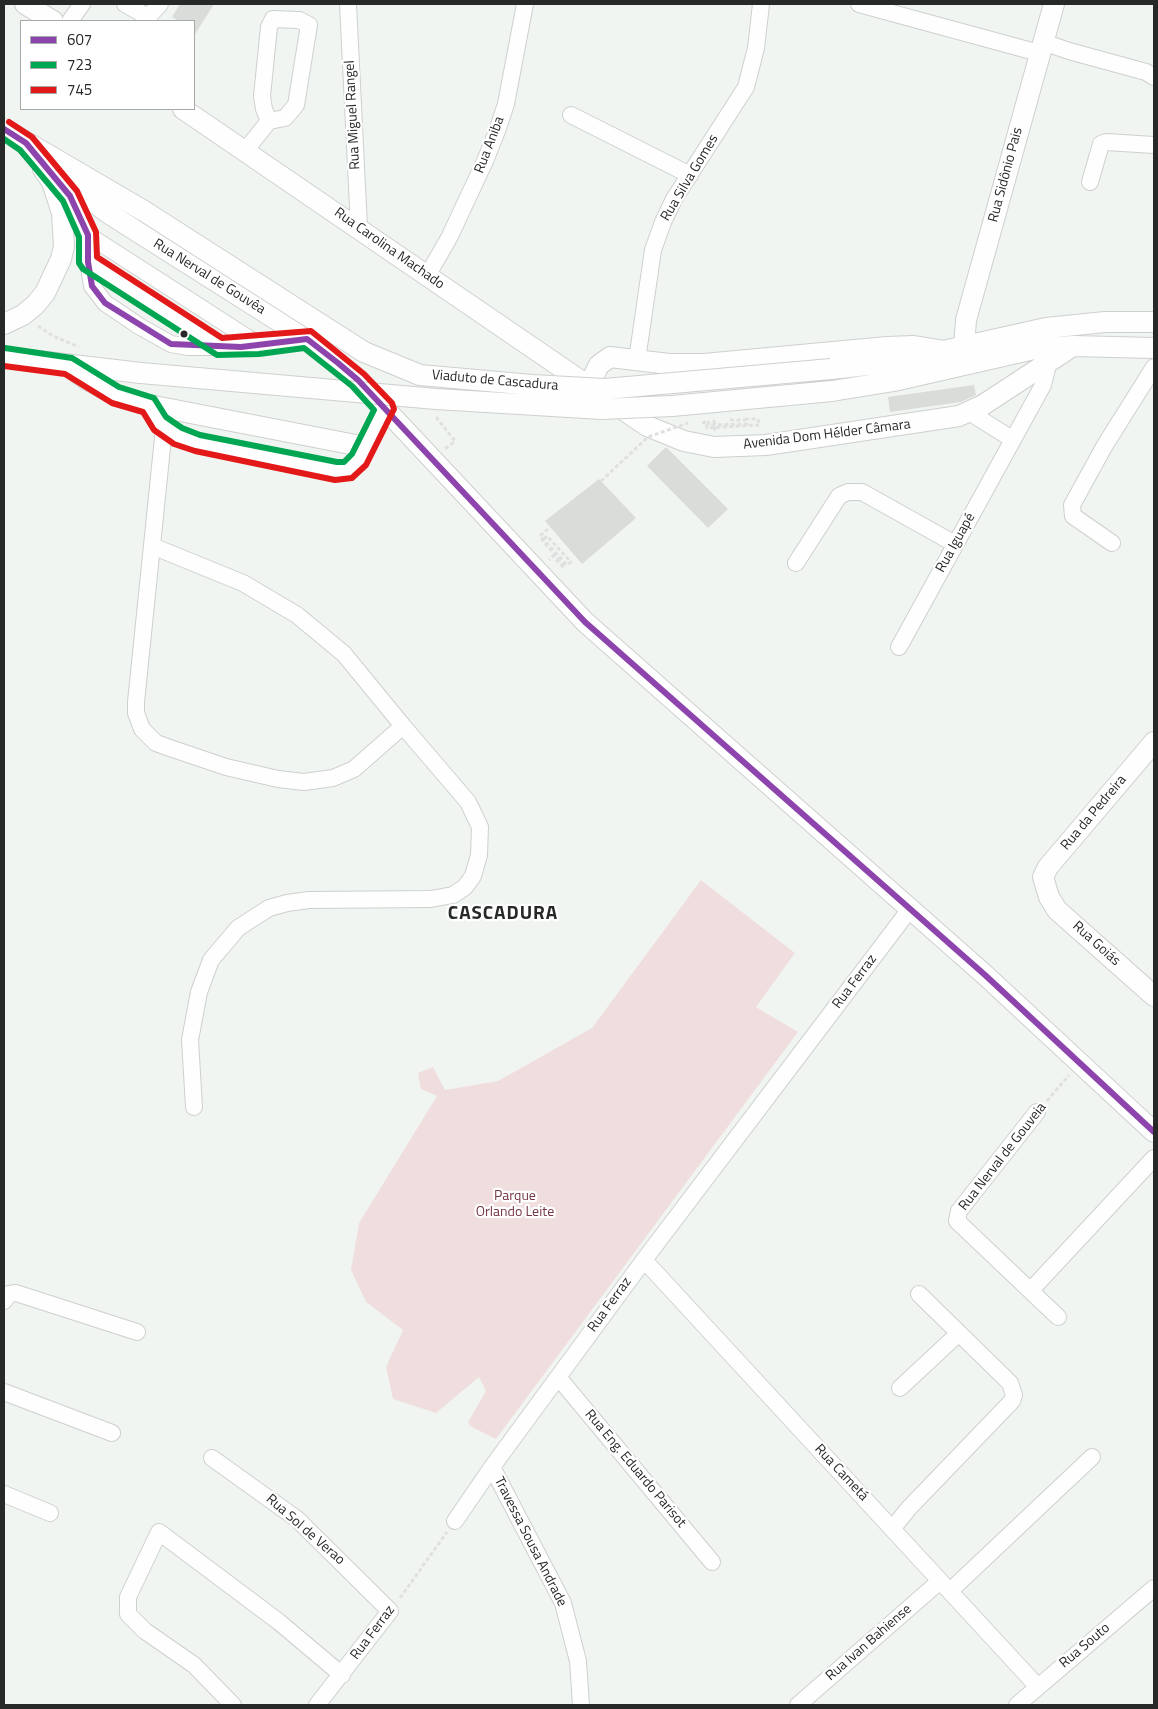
<!DOCTYPE html>
<meta charset="utf-8">
<style>
body{margin:0}
#map{position:relative;width:1158px;height:1709px;overflow:hidden;background:#f1f5f1;font-family:"Titillium Web",sans-serif}
canvas{display:block}
.frame{position:absolute;inset:0;border:5px solid #262927;pointer-events:none}
.legend{position:absolute;left:20px;top:20px;width:175px;height:90px;box-sizing:border-box;background:#fff;border:1px solid #a8a9a9;margin:0;padding:6px 9px;list-style:none;font-size:15px;color:#262927}
.legend li{display:flex;align-items:center;gap:10px;height:25px}
.legend b{width:25px;border:1px solid #a8a9a9}
</style>
<div id="map">
<canvas width="1158" height="1709"></canvas>
<div class="frame"></div>
<ul class="legend">
<li><b style="height:6px;background:#8e44ad"></b>607</li>
<li><b style="height:6px;background:#00a651"></b>723</li>
<li><b style="height:6px;background:#e31919"></b>745</li>
</ul>
</div>
<script>
const g = document.querySelector('canvas').getContext('2d');
g.lineJoin = 'round';
function fillPath(path, color) {
  g.fillStyle = color;
  g.fill(path, 'evenodd');
}
function poly(rows) {
  const path = new Path2D();
  for (const r of rows) {
    path.moveTo(r[0], r[1]);
    for (let i = 2; i < r.length; i += 2) path.lineTo(r[i], r[i + 1]);
  }
  return path;
}
function stroke(path, color, width, dash) {
  g.strokeStyle = color;
  g.lineWidth = width;
  g.lineCap = dash ? 'butt' : 'round';
  g.setLineDash(dash || []);
  g.stroke(path);
}
function write(font, color, halo, rows, align = 'center') {
  g.font = font + ' "Titillium Web",sans-serif';
  g.lineWidth = 4.5;
  g.setLineDash([]);
  g.textBaseline = 'middle';
  g.strokeStyle = halo;
  g.fillStyle = color;
  for (const [text, x, y, turn = 0] of rows) {
    g.save();
    g.translate(x, y);
    g.rotate((+turn || 0) * Math.PI / 180);
    g.textAlign = isNaN(turn) ? turn : align;
    if (halo) g.strokeText(text, 0, 0);
    g.fillText(text, 0, 0);
    g.restore();
  }
}
fillPath(poly([
 [701,880,795,953,756,1007,798,1032,496,1439,470,1426,468,1422,486,1391,479,1377,436,1413,393,1399,386,1367,403,1330,366,1302,351,1270,359,1223,437,1096,421,1089,418,1073,433,1067,445,1090,498,1081,592,1028]
]), '#f0dedf');
fillPath(poly([
 [180,4,214,4,194,36,194,21,179,21,172,17],
 [974,385,976,395,961,402,890,412,888,397],
 [666,447,728,509,708,528,647,466],
 [599,479,636,518,582,564,545,521]
]), '#d9dcd9');
const minor = poly([
 [125,4,148,17,160,4],
 [348,4,359,227],
 [859,4,1039,53],
 [70,21,82,4],
 [1043,42,1069,51,1146,72,1154,77],
 [571,115,690,175],
 [245,151,269,121,285,118,296,105,309,25,299,20,273,19,269,27,262,96,264,109,269,121],
 [58,181,78,210,88,235,88,262,92,286,105,303,139,326,171,344,188,347,241,347,307,339],
 [1090,182,1101,144,1106,142,1154,145],
 [88,235,259,345],
 [88,262,220,347],
 [427,276,449,238,485,161,497,131,506,104,525,4],
 [637,360,653,250,663,222,674,199,746,87,756,48,761,4],
 [149,405,159,423,178,436,198,443,336,471,348,470,355,465,366,447],
 [969,412,1012,439],
 [164,428,136,702,136,713,142,729,156,743,167,747,226,767,278,779,304,782,333,778,354,769,403,726,468,802,480,827,479,855,473,876,465,887,453,895,431,899,309,900,287,903,269,908,238,928,211,960,199,992,190,1040,194,1107],
 [1112,543,1073,516,1072,505,1105,445,1154,367],
 [152,546,243,583,297,615,344,654,403,726],
 [796,563,839,496,848,492,862,492,955,544],
 [899,647,1043,385,1049,361],
 [1037,1112,959,1211,957,1221,1058,1317],
 [644,1260,1038,1687],
 [1031,1290,1154,1158],
 [4,1301,9,1294,16,1293,137,1332],
 [558,1377,712,1562],
 [900,1388,958,1334],
 [4,1392,112,1433],
 [212,1458,297,1519,390,1611,317,1705],
 [492,1467,563,1603,578,1661,581,1705],
 [4,1494,50,1513],
 [455,1521,492,1467,644,1260,910,909],
 [892,1529,909,1508,1012,1401,1014,1395,1010,1383,919,1294],
 [950,1591,1092,1457],
 [233,1705,194,1665,145,1631,128,1614,128,1597,159,1532,279,1622,342,1675],
 [798,1705,940,1581],
 [1017,1705,1154,1588]
]);
const major = poly([
 [25,4,53,21],
 [183,109,647,426,684,441,714,447,766,445,959,416,983,405,1073,346],
 [4,129,144,211],
 [26,143,67,182,108,213,307,339,358,380,585,622,985,975,1154,1132],
 [4,324,23,315,35,305,45,293,61,259,64,246,62,213,52,182,43,169],
 [964,347,966,320,1054,4],
 [4,357,141,373],
 [68,366,86,379,116,395,149,405,366,447,385,408],
 [831,369,894,362,1046,328,1105,322,1154,322],
 [594,391,593,377,599,365,610,357,669,364,704,364,887,347,914,346,945,351],
 [832,391,894,381,1034,349,1073,346,1154,348],
 [1154,742,1048,867,1043,877,1049,897,1057,910,1154,996]
]);
stroke(minor, '#ced0ce', 18);
stroke(major, '#ced0ce', 22);
stroke(poly([
 [38,326,53,336,79,347],
 [436,417,455,441,445,449],
 [745,419,758,419,759,425],
 [714,420,715,430,717,430],
 [730,420,746,420],
 [544,539,542,540,565,566,563,567,553,556,549,560],
 [1047,1101,1069,1075],
 [400,1598,447,1532]
]), '#dfe0df', 3, [4, 2.5]);
stroke(minor, '#fdfefd', 16);
stroke(major, '#fdfefd', 20);
const majorBridge = poly([
 [144,211,364,352,420,375,532,385,605,389,831,369],
 [141,373,436,399,602,409,672,406,832,391]
]);
stroke(majorBridge, '#ced0ce', 22, []);
stroke(poly([
 [708,421,709,425,751,424],
 [702,423,706,422,707,428,759,425],
 [601,481,648,437,688,423],
 [544,539,547,536,571,562,567,565,540,536,550,527]
]), '#dfe0df', 3, [4, 2.5]);
stroke(majorBridge, '#fdfefd', 20);
stroke(poly([
 [4,129,26,143,70,196,88,235,88,262,92,286,105,303,171,344,241,347,307,339,338,363,358,380,585,622,985,975,1154,1132]
]), '#8e44ad', 6);
stroke(poly([
 [4,139,20,150,63,201,79,237,79,263,83,269,217,355,259,354,304,348,352,386,374,410,352,454,344,462,337,462,200,435,182,428,166,417,154,398,119,387,72,358,5,348]
]), '#00a651', 6);
stroke(poly([
 [4,366,65,374,112,403,143,412,154,430,174,444,195,451,335,480,352,478,366,465,394,409,392,403,364,374,311,331,222,338,97,257,96,232,77,191,32,137,9,122]
]), '#e31919', 6);
for (const [x, y, r, color] of [
 [184,334,4.5,"#262927"]
]) {
  const dot = new Path2D();
  dot.arc(x, y, r, 0, 2 * Math.PI);
  g.fillStyle = color;
  g.fill(dot);
  stroke(dot, '#fff', 2);
}
write('14px', '#262927', '#fff', [
 ["Rua Miguel Rangel",353,115,-93],
 ["Rua Aniba",490,145,-69],
 ["Rua Sidônio Pais",1006,175,-75],
 ["Rua Silva Gomes",690,178,-59],
 ["Rua Carolina Machado",389,249,35],
 ["Rua Nerval de Gouvêa",209,277,32],
 ["Viaduto de Cascadura",495,381,5],
 ["Avenida Dom Hélder Câmara",827,435,-7],
 ["Rua Iguapé",956,543,-61],
 ["Rua da Pedreira",1094,813,-50],
 ["Rua Goiás",1096,944,42],
 ["Rua Ferraz",855,982,-53],
 ["Rua Nerval de Gouveia",1003,1157,-52],
 ["Rua Ferraz",610,1305,-54],
 ["Rua Eng. Eduardo Parisot",635,1469,50],
 ["Rua Cametá",841,1473,47],
 ["Rua Sol de Verao",305,1530,41],
 ["Travessa Sousa Andrade",530,1542,63],
 ["Rua Ferraz",373,1633,-53],
 ["Rua Ivan Bahiense",869,1643,-41],
 ["Rua Souto",1085,1646,-40]
]);
write('14px', '#753643', '#fff', [
 ["Parque",515,1197],
 ["Orlando Leite",515,1213]
]);
g.letterSpacing = '1px';
write('bold 19px', '#262927', '#fff', [
 ["CASCADURA",503,914]
]);
g.letterSpacing = '0px';
</script>
